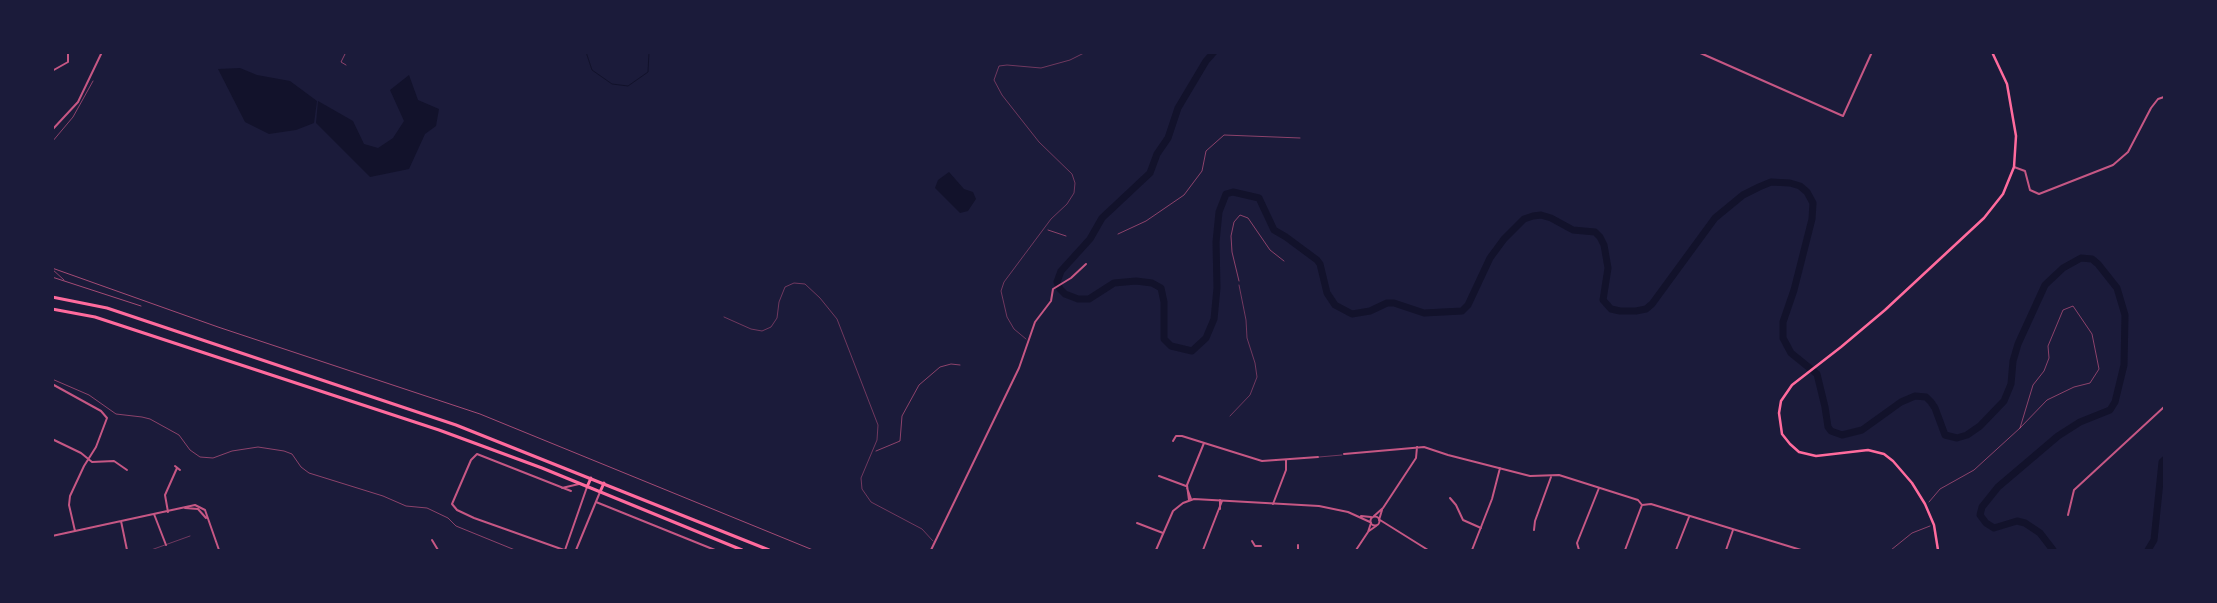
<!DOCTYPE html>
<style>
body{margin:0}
#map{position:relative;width:2217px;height:603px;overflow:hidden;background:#1b1b3a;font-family:"Sofia Sans Condensed",sans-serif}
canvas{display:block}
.frame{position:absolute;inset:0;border:54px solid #1b1b3a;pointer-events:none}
</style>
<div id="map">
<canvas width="2217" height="603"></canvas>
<div class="frame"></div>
</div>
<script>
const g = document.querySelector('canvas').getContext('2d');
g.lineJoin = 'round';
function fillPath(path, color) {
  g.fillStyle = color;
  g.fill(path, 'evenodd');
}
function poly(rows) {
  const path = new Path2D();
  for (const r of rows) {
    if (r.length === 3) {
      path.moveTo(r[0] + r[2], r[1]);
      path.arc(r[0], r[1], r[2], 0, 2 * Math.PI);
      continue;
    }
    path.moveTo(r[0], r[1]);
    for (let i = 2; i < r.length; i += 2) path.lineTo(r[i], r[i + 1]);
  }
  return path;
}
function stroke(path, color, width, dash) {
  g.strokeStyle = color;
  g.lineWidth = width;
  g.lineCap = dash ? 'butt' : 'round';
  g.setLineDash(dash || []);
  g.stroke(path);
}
fillPath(poly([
 [240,68,257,75,290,81,317,101,314,123,296,130,269,134,245,122,218,69],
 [409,75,418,100,439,109,436,126,425,134,409,169,370,177,316,123,318,101,353,121,364,144,378,148,393,138,404,121,390,90],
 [949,172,964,189,973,192,976,199,968,211,960,213,935,188,938,180]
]), '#12122b');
stroke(poly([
 [586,52,592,70,612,84,628,86,648,72,649,52]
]), '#12122b', 1);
stroke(poly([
 [1214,52,1206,61,1178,108,1168,138,1157,154,1150,173,1102,218,1090,239,1061,271,1057,282,1060,289,1065,294,1078,299,1089,299,1114,283,1136,281,1152,283,1161,288,1164,302,1164,339,1171,346,1192,351,1206,338,1214,319,1217,288,1216,242,1219,212,1226,194,1233,192,1259,198,1274,230,1286,237,1317,260,1320,264,1327,293,1335,305,1352,314,1370,311,1387,303,1394,303,1424,313,1462,311,1468,305,1490,258,1504,239,1524,219,1533,216,1541,215,1551,218,1573,230,1595,232,1600,237,1604,245,1608,268,1603,300,1611,309,1620,311,1636,311,1646,309,1652,304,1715,218,1743,195,1759,187,1771,182,1790,183,1800,186,1807,192,1813,203,1812,219,1794,290,1783,322,1783,338,1791,353,1817,374,1825,407,1828,427,1831,431,1842,435,1862,430,1901,402,1915,396,1926,397,1931,402,1935,408,1945,435,1957,438,1967,435,1980,426,2004,401,2011,384,2013,361,2018,344,2045,285,2063,268,2081,258,2092,259,2098,264,2117,288,2125,315,2124,365,2115,402,2110,410,2080,422,2058,436,1998,487,1982,507,1980,515,1986,523,1994,528,2017,521,2025,523,2040,533,2053,550],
 [2148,550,2154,540,2162,462,2164,460]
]), '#12122b', 7);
stroke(poly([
 [346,65,341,62,346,52],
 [52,142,73,117,93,81],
 [1048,230,1066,236],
 [1118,234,1146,221,1184,195,1202,171,1206,151,1224,135,1300,138],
 [52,269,64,280],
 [1239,281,1232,252,1231,236,1234,222,1240,215,1248,218,1270,250,1284,261],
 [52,379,89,395,116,414,142,417,150,419,179,435,190,450,200,457,213,458,232,451,258,447,284,451,292,454,301,467,309,473,383,496,406,506,427,508,448,518,456,526,515,550],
 [876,451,900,441,902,416,919,385,940,367,951,364,960,365],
 [1929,502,1940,489,1974,470,2020,428,2047,400,2074,387,2090,383,2099,369,2092,334,2073,306,2063,310,2048,346,2049,358,2044,371,2033,385,2020,428],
 [1891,550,1912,533,1930,526]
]), '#ff6b9d', 0.5);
stroke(poly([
 [1133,52,1136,52],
 [724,317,751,329,762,331,771,327,777,318,779,302,785,287,794,283,805,284,820,298,837,319,878,425,877,440,861,478,862,489,871,502,922,529,933,541],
 [1026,339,1014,329,1007,317,1001,291,1004,282,1051,219,1067,204,1074,193,1075,183,1072,174,1039,142,1002,95,994,80,999,66,1007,65,1041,68,1070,60,1086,52],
 [1230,416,1250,395,1257,377,1255,363,1247,338,1246,320,1239,285],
 [1319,457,1342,455],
 [151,550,190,536]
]), '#c65784', 0.5);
stroke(poly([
 [1698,52,1843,116,1872,52],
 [52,71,68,62,68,52],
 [2014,167,2025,171,2030,190,2039,194,2113,165,2128,152,2151,108,2158,99,2164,97],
 [52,384,101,411,107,418,96,447,84,466,70,496,69,505,75,531],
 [52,439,81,453,92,462,114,461,127,470],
 [1173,441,1176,436,1182,436,1262,461,1318,457],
 [1344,454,1424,447,1448,455,1530,476,1559,475,1638,500,1642,505,1651,504,1801,550],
 [175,466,180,470],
 [1159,476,1186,486],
 [562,488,579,484],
 [1187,488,1191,499],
 [1450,498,1456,505,1463,520,1481,528],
 [1189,500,1187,485,1204,443],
 [1220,500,1220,509],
 [596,502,715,550],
 [1273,504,1286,470,1286,460],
 [185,508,198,509,206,518],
 [168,512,165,495,177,468],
 [154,514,166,545],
 [2068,515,2074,490,2164,407],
 [1374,516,1383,508,1416,458,1417,447],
 [1379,520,1382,510],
 [121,521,127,550],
 [1137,523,1163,533],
 [1534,530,1535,521,1551,477],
 [1369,531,1376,526],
 [52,536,195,505,205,510,219,550],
 [432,540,438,550],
 [1252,541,1255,546,1261,546],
 [1298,545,1298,550],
 [564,550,474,518,457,510,452,504,471,460,477,454,571,491],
 [931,550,1019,368,1035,322,1051,301,1053,289,1071,278,1086,264],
 [1203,550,1222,501],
 [1356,550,1368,532,1371,523],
 [1472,550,1492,499,1500,468],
 [1579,550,1577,543,1599,488],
 [1625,550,1642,505],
 [1676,550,1689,517],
 [1726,550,1733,530]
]), '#c65784', 2);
stroke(poly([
 [52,130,78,102,102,52],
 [1361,516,1371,517],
 [1375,521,4.5],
 [1380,520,1428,550],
 [565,550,587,487],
 [566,550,576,550],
 [576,550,600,492],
 [1156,550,1173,511,1183,503,1194,499,1319,506,1348,512,1370,522]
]), '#c65784', 2);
stroke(poly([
 [1938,550,1934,525,1925,504,1912,483,1893,461,1884,454,1868,450,1816,456,1799,452,1790,444,1782,434,1779,413,1781,401,1792,385,1841,347,1885,310,1984,218,2003,194,2014,167,2016,136,2007,84,1992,52]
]), '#ff6b9d', 2.5);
stroke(poly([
 [52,297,107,308,456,425,769,550],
 [52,309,95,317,439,430,542,468,742,550],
 [587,487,591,478],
 [600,492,604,483]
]), '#ff6b9d', 3);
stroke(poly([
 [52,268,218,327,480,414,813,550],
 [52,277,141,306]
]), '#a44b75', 1);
</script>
